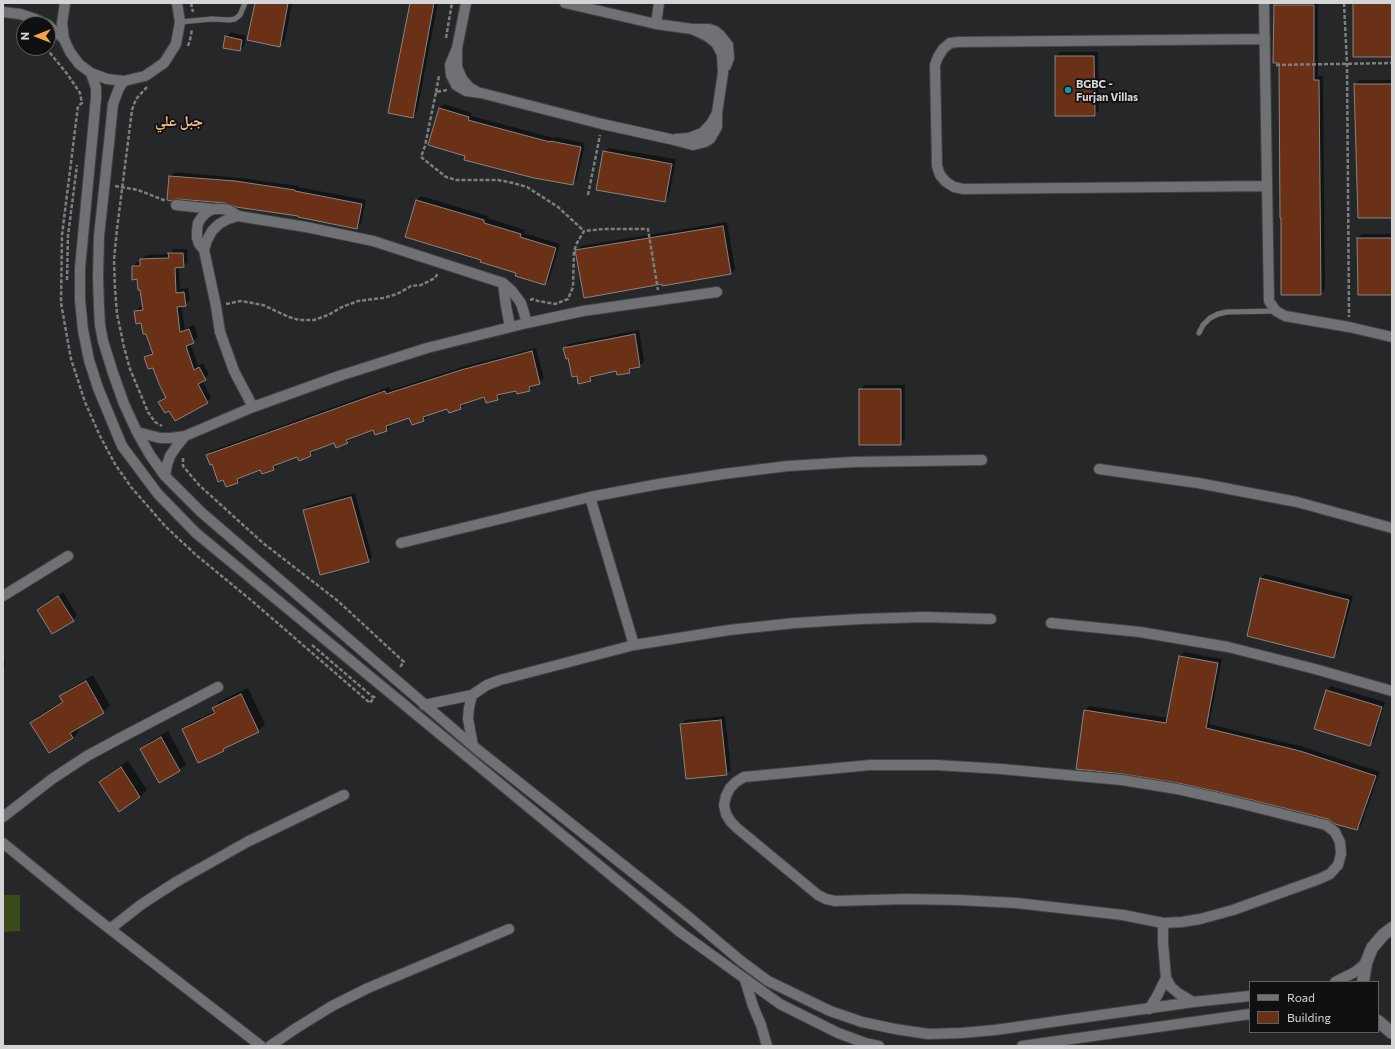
<!DOCTYPE html>
<meta charset="utf-8">
<style>
body{margin:0}
#map{position:relative;width:1395px;height:1049px;overflow:hidden;background:#252729;font-family:Commissioner,sans-serif}
canvas{display:block}
.frame{position:absolute;inset:0;border:4px solid #d4d5d6;pointer-events:none}
.legend{position:absolute;left:1249px;top:981px;width:130px;height:52px;box-sizing:border-box;background:#0f1011;border:1px solid #5e5f60;margin:0;padding:5px 7px;list-style:none;font-size:12px;color:#d4d5d6}
.legend li{display:flex;align-items:center;gap:8px;height:20px}
.legend b{width:20px;border:1px solid #5e5f60}
.north{position:absolute;left:16px;top:16px;width:40px;height:40px;box-sizing:border-box;background:#0f1011;border:1px solid #5e5f60;border-radius:50%;rotate:270deg;font-size:11px;font-weight:700;line-height:16px;text-align:center;color:#d4d5d6}
.north::after{content:'';display:block;margin:auto;width:14px;height:18px;background:#f5a345;clip-path:polygon(50% 0,100% 100%,50% 72%,0 100%)}
</style>
<div id="map">
<canvas width="1395" height="1049"></canvas>
<div class="frame"></div>
<ul class="legend">
<li><b style="height:5px;background:#6f7174"></b>Road</li>
<li><b style="height:11px;background:#6a3117"></b>Building</li>
</ul>
<div class="north">N</div>
</div>
<script>
const g = document.querySelector('canvas').getContext('2d');
g.lineJoin = 'round';
function fillPath(path, color) {
  g.fillStyle = color;
  g.fill(path, 'evenodd');
}
function poly(rows) {
  const path = new Path2D();
  for (const r of rows) {
    path.moveTo(r[0], r[1]);
    for (let i = 2; i < r.length; i += 2) path.lineTo(r[i], r[i + 1]);
  }
  return path;
}
function stroke(path, color, width, dash) {
  g.strokeStyle = color;
  g.lineWidth = width;
  g.lineCap = dash ? 'butt' : 'round';
  g.setLineDash(dash || []);
  g.stroke(path);
}
function write(font, color, halo, rows, align = 'center') {
  g.font = font + ' Commissioner,"Noto Naskh Arabic",sans-serif';
  g.lineWidth = 3.5;
  g.setLineDash([]);
  g.textBaseline = 'middle';
  g.strokeStyle = halo;
  g.fillStyle = color;
  for (const [text, x, y, turn = 0] of rows) {
    g.save();
    g.translate(x, y);
    g.rotate((+turn || 0) * Math.PI / 180);
    g.textAlign = isNaN(turn) ? turn : align;
    if (halo) g.strokeText(text, 0, 0);
    g.fillText(text, 0, 0);
    g.restore();
  }
}
fillPath(poly([
 [3,895,20,895,20,931,3,932]
]), '#3c4b1b');
fillPath(poly([
 [255,3,292,3,285,40,279,46],
 [410,3,438,3,417,112,413,116],
 [1275,3,1318,3,1318,76,1323,76,1325,289,1321,294,1275,37],
 [231,32,246,36,244,46,239,50,226,37],
 [1060,52,1098,52,1099,110,1095,115,1056,57],
 [1359,80,1392,80,1392,217,1355,85],
 [444,104,472,113,471,116,509,126,554,138,555,137,585,143,577,179,573,184,466,156,439,108],
 [609,148,676,159,669,196,664,201,604,152],
 [175,172,240,178,299,186,298,187,366,200,361,223,357,228,299,215,225,202,177,198,168,200,170,176],
 [421,196,488,216,487,218,525,230,524,233,560,244,549,280,545,284,482,259,406,236,417,200],
 [727,222,735,269,731,273,663,283,577,250,581,246],
 [1362,234,1392,234,1392,294,1358,238],
 [174,249,187,249,188,262,183,266,179,267,180,289,188,288,190,300,185,305,181,305,185,329,194,325,198,337,190,343,198,366,203,363,209,375,202,380,211,398,207,402,170,410,160,402,167,396,154,367,145,357,153,352,142,322,135,311,140,307,143,306,138,278,133,267,137,262,141,262,141,259,146,255,169,254],
 [639,330,644,361,640,366,634,367,630,372,617,370,595,376,591,380,577,374,565,348,569,344],
 [536,348,544,378,530,390,517,389,502,393,498,399,486,402,485,396,465,403,465,404,461,408,448,407,428,415,428,416,424,420,410,417,391,424,391,425,387,430,376,434,374,429,351,437,352,438,347,443,335,442,315,450,315,451,311,456,298,455,277,463,278,465,274,469,261,469,241,476,242,477,238,482,224,478,207,455,211,451,389,387,391,390,466,366],
 [865,385,905,385,905,439,900,444,860,390],
 [355,493,372,557,368,561,304,510,308,506],
 [1265,574,1353,596,1338,652,1333,656,1261,578],
 [63,592,77,615,73,620,38,610,42,606],
 [1184,652,1222,659,1209,724,1304,747,1380,772,1361,825,1357,829,1328,818,1085,710,1089,706,1168,718,1180,656],
 [3,659,6,664,3,667],
 [93,675,110,705,104,712,77,728,79,731,73,738,31,723,38,716,63,701,60,697,67,690],
 [1331,686,1385,702,1374,741,1369,745,1315,728,1327,690],
 [248,688,265,724,258,731,228,745,223,750,183,730,190,723,215,711,214,708,220,701],
 [725,716,731,770,727,774,681,724,686,720],
 [168,731,186,764,179,770,141,749,148,743],
 [128,761,147,790,140,797,119,810,101,782,107,775]
]), '#0007');
const building = poly([
 [255,3,288,3,280,47,247,40,255,3],
 [410,3,434,3,413,118,388,113,410,3],
 [1353,3,1392,3,1392,57,1353,57,1353,3],
 [1274,5,1314,5,1314,80,1319,80,1321,295,1281,295,1281,218,1280,218,1279,63,1273,63,1274,5],
 [225,36,242,40,240,51,223,48,225,36],
 [1055,56,1094,56,1095,116,1055,116,1055,56],
 [1354,84,1392,84,1392,218,1358,218,1354,84],
 [439,108,469,117,468,120,505,130,550,142,550,141,581,147,573,185,534,178,464,160,465,156,428,145,439,108],
 [603,151,672,164,665,202,596,190,603,151],
 [169,176,235,181,295,190,295,191,362,204,357,229,298,217,298,216,236,207,225,203,177,199,171,201,167,200,169,176],
 [416,200,484,220,484,223,521,234,520,237,556,248,545,285,515,276,516,273,480,262,481,260,405,237,416,200],
 [723,226,731,274,662,286,662,284,584,298,575,250,723,226],
 [1357,238,1392,238,1392,295,1358,295,1357,238],
 [168,253,183,253,184,267,175,268,176,293,184,292,186,306,177,307,180,332,189,329,194,343,186,346,194,370,199,367,206,380,198,384,208,403,175,421,169,411,165,413,158,402,166,398,159,384,153,368,148,369,144,357,153,354,146,334,143,334,141,323,136,324,134,311,143,310,140,290,138,290,137,279,132,280,132,266,140,266,140,259,169,258,168,253],
 [635,334,640,367,629,369,630,373,617,375,616,371,590,377,591,381,578,384,577,376,572,377,568,358,566,359,563,348,635,334],
 [532,351,540,384,529,387,530,391,517,394,516,391,497,395,498,400,486,403,484,397,460,405,461,409,449,413,447,409,423,417,424,421,412,425,409,418,386,426,387,431,375,435,373,430,346,440,348,443,336,448,334,443,310,452,311,456,299,461,297,457,273,466,274,470,262,474,260,470,237,479,238,483,226,487,223,480,218,482,212,464,210,465,206,455,385,391,386,394,461,370,532,351],
 [859,389,901,389,901,445,859,445,859,389],
 [351,497,369,562,320,575,303,510,351,497],
 [1260,578,1349,600,1334,658,1247,636,1260,578],
 [58,596,74,621,52,634,37,610,58,596],
 [1179,656,1218,663,1206,728,1300,751,1376,776,1357,830,1335,824,1328,819,1232,795,1178,783,1123,774,1076,769,1084,710,1166,723,1179,656],
 [86,681,104,713,70,733,73,738,49,753,30,723,63,702,59,696,86,681],
 [1326,690,1382,707,1370,746,1314,729,1326,690],
 [241,694,259,732,223,749,224,751,198,763,182,729,215,713,212,708,241,694],
 [721,720,727,775,686,779,680,724,721,720],
 [161,737,180,771,159,783,140,749,161,737],
 [121,767,140,797,119,812,99,782,121,767]
]);
fillPath(building, '#6a3117');
stroke(building, '#888483', 1);
const service = poly([
 [180,22,212,19,229,20,235,19,240,15,245,3],
 [1199,333,1203,325,1210,318,1218,314,1227,312,1276,311]
]);
const minor = poly([
 [65,3,62,23,64,39,70,52,79,64,91,73,107,79,124,81,145,76,164,63,176,44,180,22,177,3],
 [466,3,457,48,457,67,462,79,470,88,476,91],
 [565,3,656,24,692,29,709,29,715,31,720,35,728,45,729,58,726,66],
 [1264,3,1269,301,1276,311,1285,316,1349,327,1392,337],
 [3,12,20,14,35,19,46,24],
 [656,24,659,3],
 [48,25,64,39],
 [1265,39,958,42,950,43,943,49,938,57,935,65,937,166,940,175,946,182,954,187,963,189,1267,186],
 [457,48,450,65,451,75,456,85,466,91,481,93,602,124,670,139,693,145,705,142,710,139,717,127,717,113,723,73,722,54,716,43,707,36,692,29],
 [91,73,96,88,96,98,80,268,80,300,83,330,89,360,98,388,122,446,158,494,196,533,680,932,780,1004,838,1033,865,1043,879,1046],
 [124,81,119,88,113,104,109,143,99,236,98,278,99,307,100,325,103,341,113,373,124,404,137,432,150,455,165,476,201,512,473,746,690,918,741,961,768,981,830,1011,862,1022,895,1029,928,1034,961,1033,995,1030,1193,1002,1250,996],
 [676,139,689,138,702,133,711,124,717,113],
 [176,205,213,209],
 [238,216,229,210,224,209,213,209,207,212,202,217,198,223,197,230,197,238,199,244,204,250,216,306,220,332,234,371,253,407],
 [204,250,207,240,212,231,219,224,228,219,238,216,306,227,373,241,503,283,512,291,521,303,527,323],
 [503,283,506,306,510,327],
 [137,432,160,438,171,438,185,436,253,407,339,376,427,348,527,323,583,311,717,292],
 [1099,469,1198,483,1297,502,1392,528],
 [165,476,167,465,170,456,176,447,185,436],
 [590,497,634,645],
 [401,543,590,497,659,484,723,474,788,466,853,462,982,460],
 [3,596,68,556],
 [1051,623,1140,632,1228,647,1315,669,1392,691],
 [472,695,469,708,468,719,473,746],
 [424,705,472,695,487,685,500,680,634,645,729,630,795,623,860,619,925,617,991,619],
 [870,765,936,765,1001,769,1122,780,1177,789,1231,801,1326,825,1335,832,1340,842,1341,854,1338,865,1330,874,1319,879,1233,910,1200,919,1182,922,1163,923,1123,915,1016,903,959,900,907,899,835,901,826,899,818,895,737,828,731,822,726,814,724,805,726,796,730,788,736,782,744,777,870,765],
 [3,817,52,779,87,756,124,736,218,687],
 [3,843,79,905,261,1046],
 [110,929,142,904,176,882,247,842,344,795],
 [1166,978,1171,987,1178,993,1193,1002],
 [745,980,753,1006,761,1025,767,1046],
 [1335,982,1355,972,1366,963],
 [1149,1009,1156,998,1166,978,1163,943,1163,923],
 [270,1046,298,1027,332,1006,368,988,509,929],
 [1022,1046,1250,1014]
]);
const tertiary = poly([
 [1363,982,1366,963,1372,948,1383,935,1392,928],
 [1378,1021,1392,1033]
]);
stroke(service, '#414345', 6);
stroke(minor, '#414345', 12);
stroke(tertiary, '#414345', 14);
stroke(poly([
 [191,3,193,12],
 [1344,3,1347,64,1349,317],
 [446,38,452,3],
 [188,46,190,40,192,29],
 [46,48,68,75,80,93,82,103,78,106,62,235,61,303,71,359,85,402,100,436,115,464,131,487,166,527,195,554,252,601,370,703,375,696],
 [1276,65,1392,63],
 [147,87,136,99,132,110,117,229,114,260,115,288,117,314,124,347,130,369,148,412,155,422,162,426],
 [447,90,436,92,425,146,421,157,446,177,456,180,498,180,513,183,527,187,558,207,584,231],
 [436,92,439,76],
 [115,186,138,190,166,201],
 [588,195,600,135],
 [67,280,68,236,77,165],
 [530,300,533,299,538,301,555,304,568,299,573,287,574,251,577,243,584,231,604,229,648,229,658,290],
 [226,304,241,301,263,305,289,317,299,320,314,320,328,315,342,307,358,301,383,298,397,294,411,286,421,285,435,278,438,273],
 [183,458,183,466,199,485,263,543,338,601,404,662,399,668],
 [312,645,374,698]
]), '#7d7e80', 2.5, [4, 2]);
stroke(service, '#6f7174', 5);
stroke(minor, '#6f7174', 10);
stroke(tertiary, '#6f7174', 12);
for (const [x, y, r, color] of [
 [1068,90,4,"#0f9aa8"]
]) {
  const dot = new Path2D();
  dot.arc(x, y, r, 0, 2 * Math.PI);
  g.fillStyle = color;
  g.fill(dot);
  stroke(dot, '#0f1011', 1.5);
}
write('bold 11px', '#d4d5d6', '#0f1011', [
 ["BGBC -",1076,84],
 ["Furjan Villas",1076,97]
], 'left');
write('bold 15px', '#f6bd82', '#0f1011', [
 ["جبل علي",179,121]
]);
</script>
